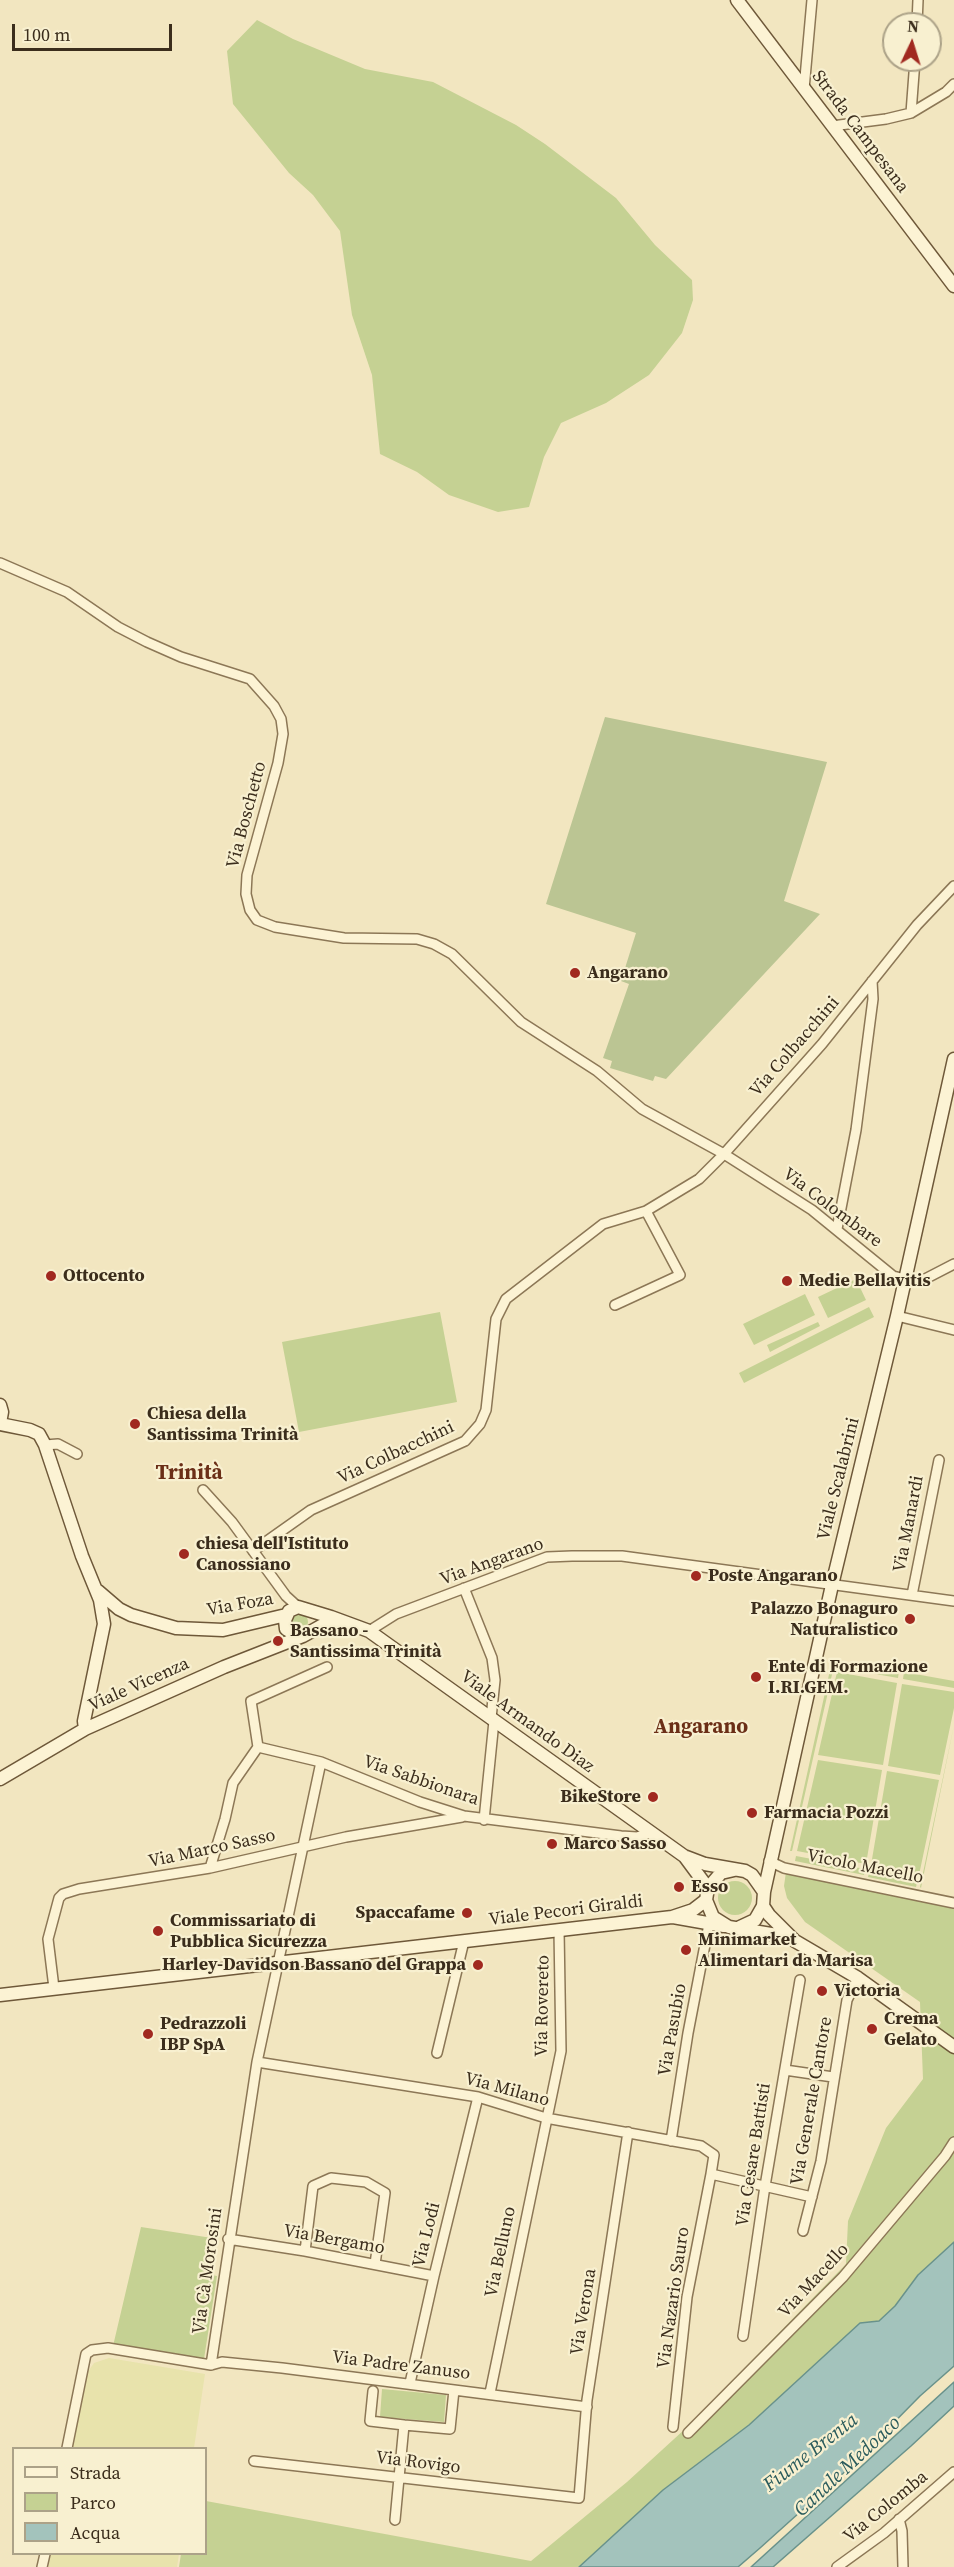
<!DOCTYPE html>
<meta charset="utf-8">
<style>
body{margin:0}
#map{position:relative;width:954px;height:2567px;overflow:hidden;background:#f2e6c0;font-family:"Source Serif 4",serif}
canvas{display:block}
.legend{position:absolute;left:12px;top:2447px;width:195px;height:108px;box-sizing:border-box;background:#f8f0d0;border:2px solid #aca288;margin:0;padding:8px 10px;list-style:none;font-size:18px;color:#3b2d1c}
.legend li{display:flex;align-items:center;gap:12px;height:30px}
.legend b{width:30px;border:2px solid #aca288}
.north{position:absolute;left:882px;top:12px;width:60px;height:60px;box-sizing:border-box;background:#f8f0d0;border:2px solid #aca288;border-radius:50%;rotate:4deg;font-size:16px;font-weight:700;line-height:24px;text-align:center;color:#3b2d1c}
.north::after{content:'';display:block;margin:auto;width:21px;height:27px;background:#a12920;clip-path:polygon(50% 0,100% 100%,50% 72%,0 100%)}
.scale{position:absolute;left:12px;top:24px;width:160px;height:27px;box-sizing:border-box;border:3px solid #3b2d1c;border-top:0;padding-left:8px;font-size:18px;line-height:21px;white-space:nowrap;color:#3b2d1c;-webkit-text-stroke:4px #f8f0d0;paint-order:stroke}
</style>
<div id="map">
<canvas width="954" height="2567"></canvas>
<ul class="legend">
<li><b style="height:8px;background:#fcf3d4"></b>Strada</li>
<li><b style="height:16px;background:#c5d193"></b>Parco</li>
<li><b style="height:16px;background:#a3c3bc"></b>Acqua</li>
</ul>
<div class="north">N</div>
<div class="scale">100 m</div>
</div>
<script>
const g = document.querySelector('canvas').getContext('2d');
g.lineJoin = 'round';
function fillPath(path, color) {
  g.fillStyle = color;
  g.fill(path, 'evenodd');
}
function poly(rows) {
  const path = new Path2D();
  for (const r of rows) {
    if (r.length === 3) {
      path.moveTo(r[0] + r[2], r[1]);
      path.arc(r[0], r[1], r[2], 0, 2 * Math.PI);
      continue;
    }
    path.moveTo(r[0], r[1]);
    for (let i = 2; i < r.length; i += 2) path.lineTo(r[i], r[i + 1]);
  }
  return path;
}
function stroke(path, color, width, dash) {
  g.strokeStyle = color;
  g.lineWidth = width;
  g.lineCap = dash ? 'butt' : 'round';
  g.setLineDash(dash || []);
  g.stroke(path);
}
function write(font, color, halo, rows, align = 'center') {
  g.font = font + ' "Source Serif 4",serif';
  g.lineWidth = 4.5;
  g.setLineDash([]);
  g.textBaseline = 'middle';
  g.strokeStyle = halo;
  g.fillStyle = color;
  for (const [text, x, y, turn = 0] of rows) {
    g.save();
    g.translate(x, y);
    g.rotate((+turn || 0) * Math.PI / 180);
    g.textAlign = isNaN(turn) ? turn : align;
    if (halo) g.strokeText(text, 0, 0);
    g.fillText(text, 0, 0);
    g.restore();
  }
}
fillPath(poly([
 [109,2358,205,2374,194,2448,72,2448,87,2373,94,2363],
 [51,2554,179,2554,177,2567,48,2567]
]), '#e8e3ac');
fillPath(poly([
 [257,20,293,39,365,69,433,82,516,125,545,144,616,198,655,245,692,280,693,300,682,333,649,375,606,403,561,423,544,457,529,507,498,512,449,495,417,472,380,454,372,375,352,315,340,231,313,195,289,173,233,104,227,51],
 [856,1279,866,1300,828,1318,818,1297],
 [805,1294,815,1315,754,1345,743,1324],
 [869,1307,874,1317,744,1383,739,1373],
 [440,1312,457,1402,299,1432,282,1342],
 [818,1322,820,1326,770,1352,767,1345],
 [299,1622,9],
 [833,1660,899,1671,898,1678,831,1666],
 [830,1670,833,1670,792,1851,790,1851],
 [837,1672,897,1683,883,1765,818,1755],
 [904,1672,954,1681,954,1688,903,1679],
 [902,1684,954,1692,954,1708,940,1775,888,1766],
 [954,1725,921,1888,920,1887],
 [818,1760,882,1770,866,1864,797,1851],
 [887,1771,939,1780,919,1875,871,1865],
 [796,1856,865,1869,864,1875,795,1861],
 [870,1869,918,1879,916,1887,868,1877],
 [786,1872,912,1897,954,1909,954,2242,918,2275,895,2306,879,2321,860,2323,749,2425,663,2490,579,2567,179,2567,181,2554,206,2554,206,2501,531,2561,627,2482,685,2429,846,2264,848,2221,886,2128,923,2079,920,2002,805,1922,787,1898,784,1886],
 [735,1898,17],
 [141,2227,212,2238,206,2274,217,2276,204,2359,113,2346],
 [382,2389,446,2395,444,2422,380,2417]
]), '#c5d193');
fillPath(poly([
 [605,717,827,762,784,901,820,914,666,1079,655,1076,653,1081,610,1068,612,1061,603,1058,629,984,621,981,636,933,546,904]
]), '#bbc593');
const water = poly([
 [954,2242,954,2366,920,2396,849,2468,760,2548,738,2567,579,2567,663,2490,749,2425,860,2323,879,2321,895,2306,918,2275,954,2242],
 [954,2382,954,2406,911,2446,773,2567,751,2567,954,2382]
]);
fillPath(water, '#a3c3bc');
stroke(water, '#69928b', 1.5);
const street = poly([
 [917,24,918,0],
 [804,89,812,0],
 [911,113,915,60],
 [832,126,886,119,911,113,946,92,954,84],
 [0,563,67,592,118,627,147,642,181,657,250,679,274,706,281,719,283,734,278,763,247,875,246,894,250,910,257,920,275,927,344,938,417,939,434,944,452,954,521,1022,597,1071,642,1109,724,1154,812,1210,893,1276,905,1279,925,1279,954,1264],
 [837,1229,856,1130,873,999,872,981],
 [615,1305,680,1275,646,1211],
 [897,1316,954,1330],
 [45,1445,58,1444,77,1454],
 [203,1490,232,1522,286,1596,298,1607],
 [253,1551,311,1510,465,1441,480,1424,486,1410,496,1319,506,1299,603,1224,646,1211,699,1179,724,1154,822,1044,917,925,954,886],
 [464,1588,492,1658,495,1680,491,1718],
 [912,1595,939,1460],
 [369,1631,396,1614,547,1557,572,1556,622,1556,954,1601],
 [258,1747,251,1701,327,1667],
 [484,1820,494,1721],
 [769,1861,784,1868,954,1903],
 [210,1868,225,1819,233,1783,258,1747,321,1762,420,1802,464,1816,621,1836,637,1837,649,1833],
 [54,1988,48,1939,59,1898,63,1894,79,1889,210,1868,346,1837,462,1817],
 [437,2053,464,1941],
 [257,2062,478,2097,546,2118,701,2146,714,2155,711,2174,812,2197],
 [785,2070,833,2077],
 [671,2141,688,2033,709,1924],
 [803,2231,821,2161,847,2000,858,1978],
 [228,2239,305,2251,434,2276],
 [305,2251,313,2186,331,2178,366,2182,385,2193,375,2264],
 [743,2336,765,2186,800,1980],
 [211,2365,222,2362,282,2368,587,2407],
 [410,2383,434,2276,478,2097],
 [373,2391,370,2421,404,2425,395,2520],
 [490,2393,561,2051,559,1930],
 [404,2425,450,2429,454,2390],
 [673,2427,687,2297,711,2174],
 [688,2433,843,2277,945,2156,954,2142],
 [67,2448,86,2354,92,2350,108,2348,211,2365,257,2062,321,1762],
 [254,2461,579,2498,587,2400,628,2132],
 [899,2519,902,2531,903,2567],
 [42,2567,45,2554],
 [837,2567,884,2533,954,2472]
]);
const secondary = poly([
 [737,0,954,286],
 [0,1405,2,1412,0,1423],
 [0,1424,30,1430,39,1434,45,1445,82,1556,100,1600,104,1624,84,1721,85,1729],
 [98,1591,119,1609,131,1615,176,1628,223,1630,286,1615],
 [298,1636,286,1629,285,1620,289,1611,298,1607,331,1617,369,1631,684,1856,705,1864,745,1871,752,1875,764,1892,763,1906,755,1920,740,1927],
 [0,1779,85,1729,224,1667,303,1636,321,1626,342,1622],
 [685,1857,708,1888],
 [734,1870,721,1873,708,1888,706,1900,713,1917,729,1927,789,1937],
 [764,1892,832,1585,897,1316,954,1059],
 [763,1906,769,1915,795,1941,858,1978,954,2047],
 [673,1917,724,1926],
 [0,1995,672,1917,693,1910,706,1900]
]);
stroke(street, '#8c7756', 12);
stroke(secondary, '#6e5839', 15);
stroke(street, '#fcf3d4', 9);
stroke(secondary, '#fcf3d4', 12);
for (const [x, y, r, color] of [
 [575,973,6,"#a12920"],
 [51,1276,6,"#a12920"],
 [787,1281,6,"#a12920"],
 [135,1424,6,"#a12920"],
 [184,1554,6,"#a12920"],
 [696,1576,6,"#a12920"],
 [910,1619,6,"#a12920"],
 [278,1641,6,"#a12920"],
 [756,1677,6,"#a12920"],
 [653,1797,6,"#a12920"],
 [752,1813,6,"#a12920"],
 [552,1844,6,"#a12920"],
 [679,1887,6,"#a12920"],
 [467,1913,6,"#a12920"],
 [158,1931,6,"#a12920"],
 [686,1950,6,"#a12920"],
 [478,1965,6,"#a12920"],
 [822,1991,6,"#a12920"],
 [872,2029,6,"#a12920"],
 [148,2034,6,"#a12920"]
]) {
  const dot = new Path2D();
  dot.arc(x, y, r, 0, 2 * Math.PI);
  g.fillStyle = color;
  g.fill(dot);
  stroke(dot, '#f8f0d0', 2);
}
write('18px', '#3b2d1c', '#f8f0d0', [
 ["Strada Campesana",860,132,53],
 ["Via Boschetto",247,815,-75],
 ["Via Colbacchini",795,1047,-49],
 ["Via Colombare",832,1208,37],
 ["Via Colbacchini",396,1453,-25],
 ["Viale Scalabrini",839,1479,-76],
 ["Via Manardi",909,1524,-79],
 ["Via Angarano",492,1562,-20],
 ["Via Foza",240,1605,-10],
 ["Viale Vicenza",139,1685,-24],
 ["Viale Armando Diaz",527,1722,36],
 ["Via Sabbionara",421,1781,19],
 ["Via Marco Sasso",212,1849,-12],
 ["Vicolo Macello",865,1867,11],
 ["Viale Pecori Giraldi",566,1911,-7],
 ["Via Rovereto",543,2006,-89],
 ["Via Pasubio",673,2030,-80],
 ["Via Milano",507,2090,15],
 ["Via Generale Cantore",812,2101,-80],
 ["Via Cesare Battisti",754,2155,-81],
 ["Via Lodi",427,2235,-76],
 ["Via Bergamo",334,2240,10],
 ["Via Belluno",501,2252,-78],
 ["Via Cà Morosini",208,2271,-82],
 ["Via Macello",814,2281,-47],
 ["Via Nazario Sauro",674,2298,-82],
 ["Via Verona",584,2312,-81],
 ["Via Padre Zanuso",401,2366,7],
 ["Via Rovigo",418,2463,7],
 ["Via Colomba",886,2507,-39]
]);
write('bold 18px', '#3b2d1c', '#f8f0d0', [
 ["Angarano",587,973],
 ["Ottocento",63,1276],
 ["Medie Bellavitis",799,1281],
 ["Chiesa della",147,1414],
 ["Santissima Trinità",147,1435],
 ["chiesa dell'Istituto",196,1544],
 ["Canossiano",196,1565],
 ["Poste Angarano",708,1576],
 ["Palazzo Bonaguro",898,1609,"right"],
 ["Naturalistico",898,1630,"right"],
 ["Bassano -",290,1631],
 ["Santissima Trinità",290,1652],
 ["Ente di Formazione",768,1667],
 ["I.RI.GEM.",768,1688],
 ["BikeStore",641,1797,"right"],
 ["Farmacia Pozzi",764,1813],
 ["Marco Sasso",564,1844],
 ["Esso",691,1887],
 ["Spaccafame",455,1913,"right"],
 ["Commissariato di",170,1921],
 ["Pubblica Sicurezza",170,1942],
 ["Minimarket",698,1940],
 ["Alimentari da Marisa",698,1961],
 ["Harley-Davidson Bassano del Grappa",466,1965,"right"],
 ["Victoria",834,1991],
 ["Crema",884,2019],
 ["Gelato",884,2040],
 ["Pedrazzoli",160,2024],
 ["IBP SpA",160,2045]
], 'left');
write('italic 20px', '#2a5b5c', '#f8f0d0', [
 ["Fiume Brenta",811,2453,-38],
 ["Canale Medoaco",848,2467,-43]
]);
write('bold 21px', '#6b2f17', '#f8f0d0', [
 ["Trinità",189,1474],
 ["Angarano",701,1728]
]);
</script>
